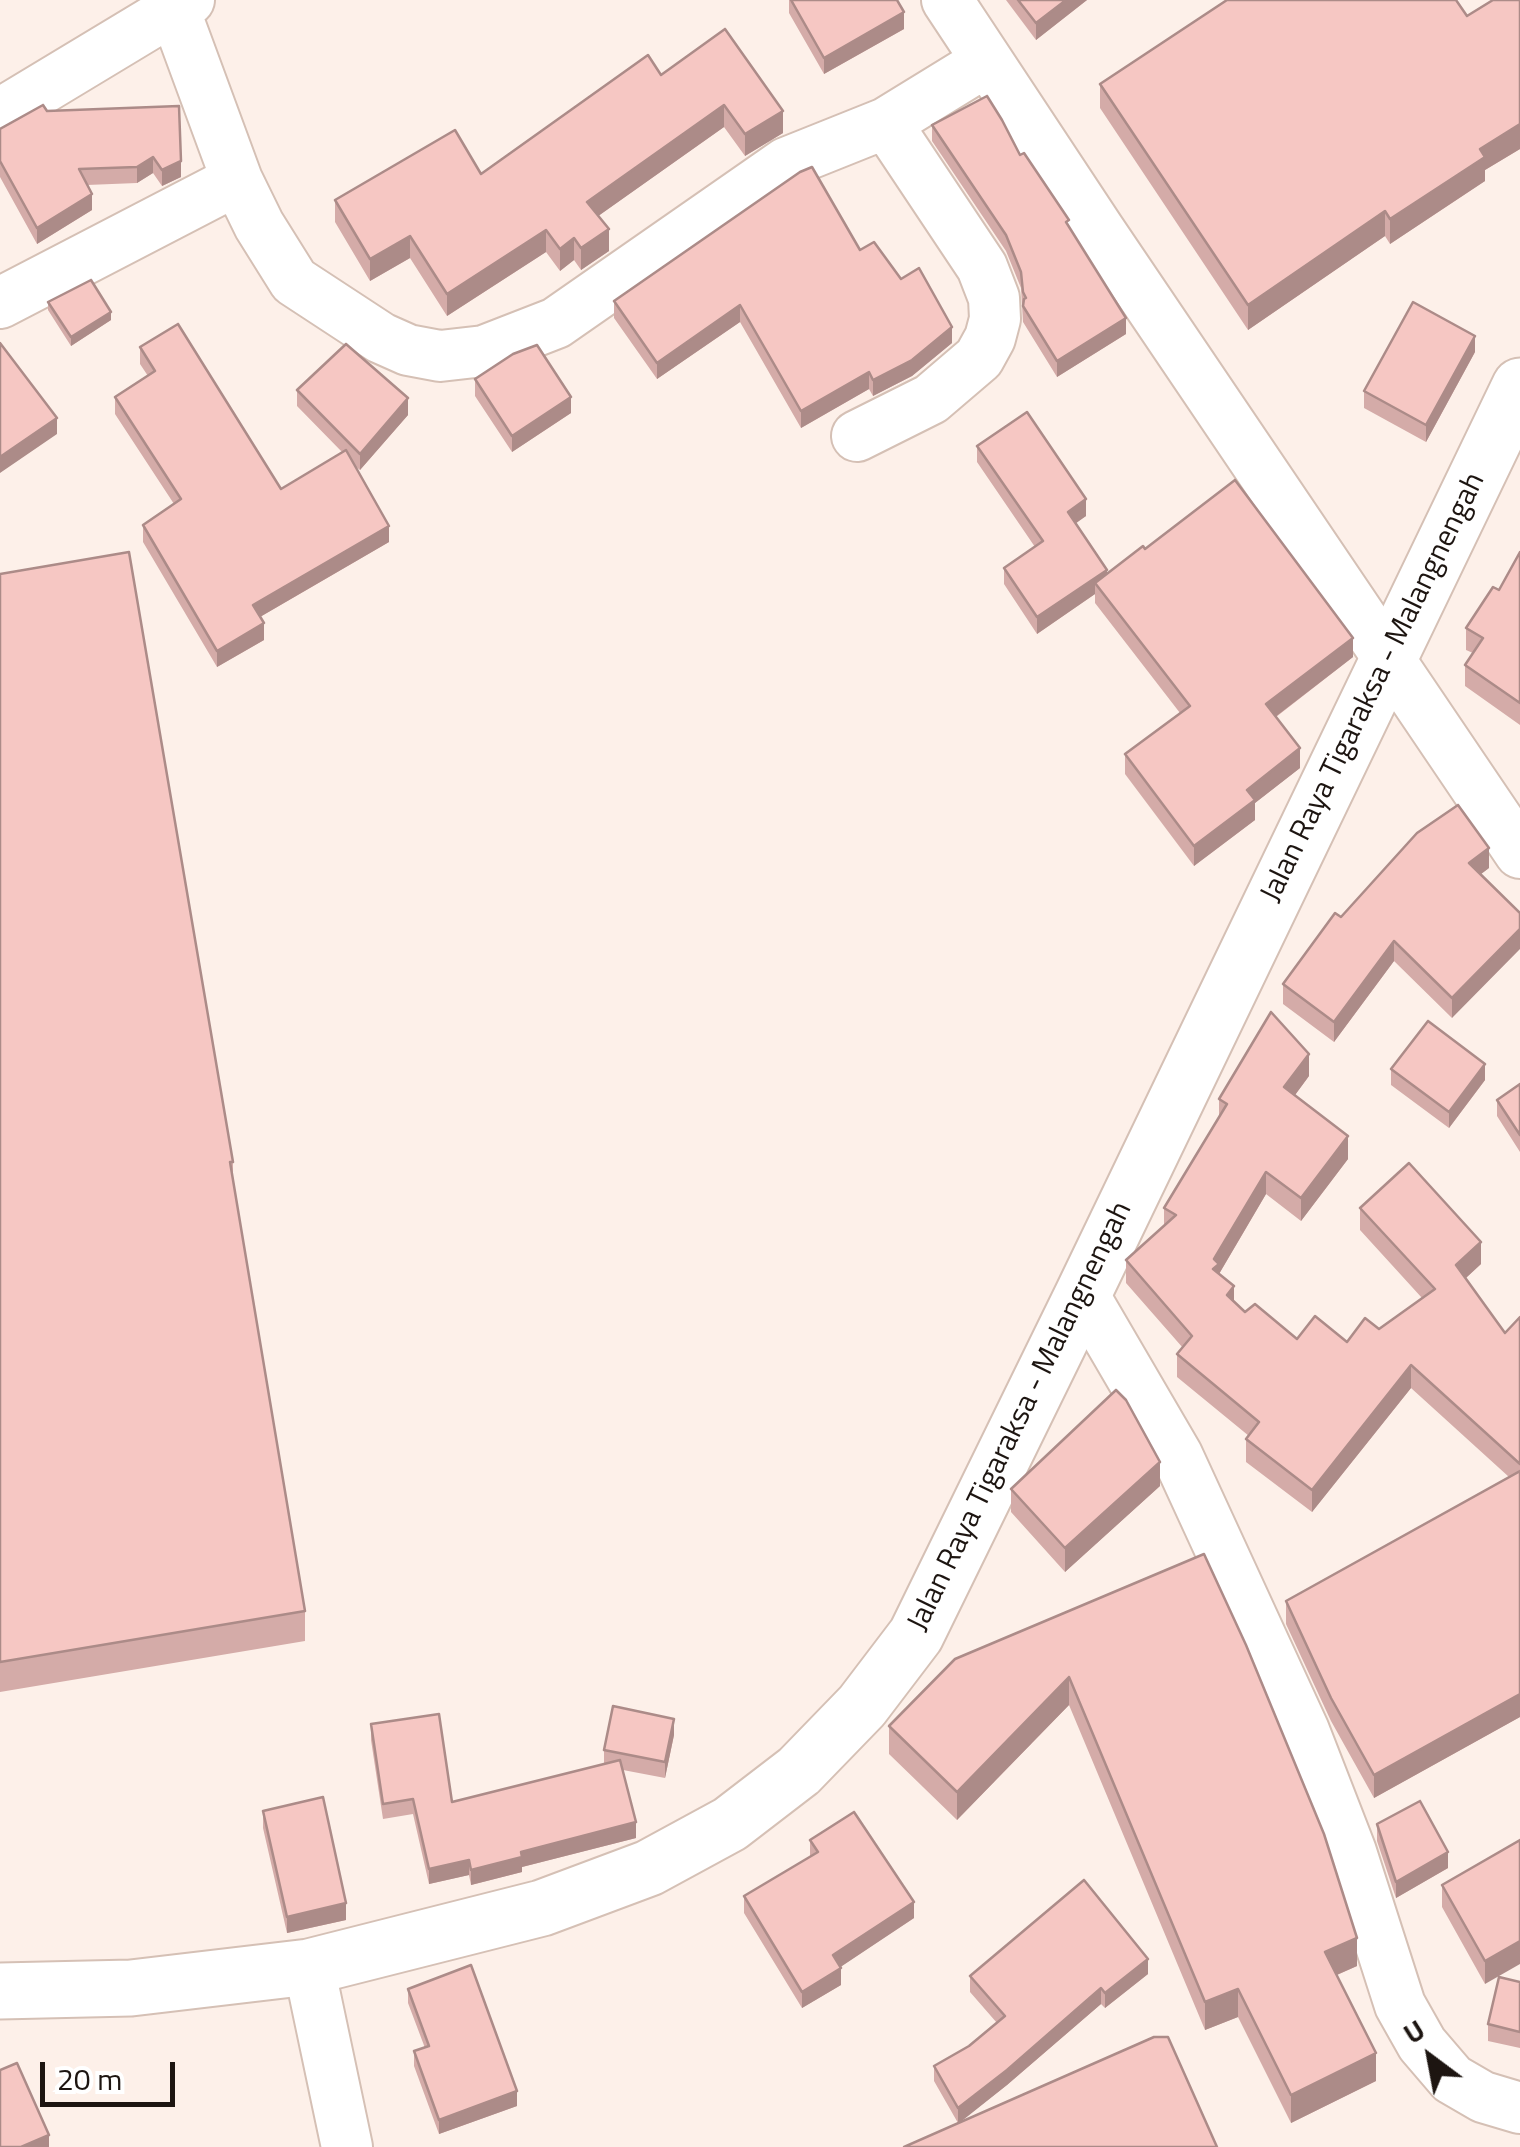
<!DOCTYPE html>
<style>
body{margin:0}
#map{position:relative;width:1520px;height:2147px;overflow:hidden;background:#fdf0e9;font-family:"Titillium Web",sans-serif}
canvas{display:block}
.north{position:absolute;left:1380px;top:2007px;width:100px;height:100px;-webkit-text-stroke:8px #fff;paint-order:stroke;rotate:328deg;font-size:28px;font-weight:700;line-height:40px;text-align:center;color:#1d1511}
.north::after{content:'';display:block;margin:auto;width:35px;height:45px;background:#1d1511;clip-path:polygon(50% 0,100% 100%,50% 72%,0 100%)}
.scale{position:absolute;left:40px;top:2062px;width:135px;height:45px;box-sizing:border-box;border:5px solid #1d1511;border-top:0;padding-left:12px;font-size:30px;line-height:35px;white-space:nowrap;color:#1d1511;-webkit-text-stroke:8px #fff;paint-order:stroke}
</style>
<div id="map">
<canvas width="1520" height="2147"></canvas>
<div class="north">U</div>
<div class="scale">20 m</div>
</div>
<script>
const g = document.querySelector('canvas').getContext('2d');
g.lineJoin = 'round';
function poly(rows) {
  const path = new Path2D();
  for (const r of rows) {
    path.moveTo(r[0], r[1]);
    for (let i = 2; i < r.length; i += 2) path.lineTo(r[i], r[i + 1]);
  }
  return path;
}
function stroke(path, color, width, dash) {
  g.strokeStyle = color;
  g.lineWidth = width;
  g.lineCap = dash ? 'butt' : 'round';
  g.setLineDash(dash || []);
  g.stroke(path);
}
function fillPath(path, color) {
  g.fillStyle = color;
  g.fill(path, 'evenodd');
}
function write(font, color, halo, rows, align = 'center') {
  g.font = font + ' "Titillium Web",sans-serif';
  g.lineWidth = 9;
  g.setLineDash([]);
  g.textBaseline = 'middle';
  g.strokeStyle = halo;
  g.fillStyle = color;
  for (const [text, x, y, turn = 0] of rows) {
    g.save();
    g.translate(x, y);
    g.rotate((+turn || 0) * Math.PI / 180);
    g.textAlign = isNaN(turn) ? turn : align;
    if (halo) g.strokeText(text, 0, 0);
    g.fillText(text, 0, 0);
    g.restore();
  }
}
const street = poly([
 [947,0,1099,230,1520,853],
 [174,9,237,180],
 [0,114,189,0],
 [0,303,237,180,259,225,294,281,381,338,408,350,440,356,484,351,556,323,786,163,886,123,987,61],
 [857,436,931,399,979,358,990,338,995,319,994,298,982,267,886,123],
 [1083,1294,1177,1455,1304,1731,1351,1852,1400,2005,1422,2044,1452,2079,1483,2097,1520,2108],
 [309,1967,347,2147]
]);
const primary = poly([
 [0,1991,131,1988,309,1967,542,1908,649,1868,730,1824,799,1771,862,1706,916,1635,1083,1294,1520,386]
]);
stroke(street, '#d5c0b5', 54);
stroke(primary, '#d5c0b5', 59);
stroke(street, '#fff', 50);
stroke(primary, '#fff', 55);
fillPath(poly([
 [789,0,897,0,904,29,824,74,789,13],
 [1006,0,1087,0,1036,40],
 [1520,0,1520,149,1485,170,1485,181,1390,244,1385,236,1248,330,1100,108,1100,84,1467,16],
 [661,75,783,133,745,156,724,127,598,216,609,251,581,270,574,260,560,271,546,252,447,316,410,258,370,281,335,222,335,200,481,174],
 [179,106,181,177,162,186,153,173,137,183,87,185,92,210,37,244,0,177,0,129,47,111],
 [932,125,1020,155,1069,227,1126,334,1057,377,1023,322,1021,288,1006,251,932,141],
 [860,250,901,279,952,343,912,376,873,396,869,389,801,428,740,322,657,379,614,318,614,301],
 [48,302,111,320,71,346,48,310],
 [140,347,281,489,342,452,297,406,297,390,408,415,360,470,355,466,389,542,260,617,264,640,217,667,143,542,143,525,174,504,115,414,115,397,148,376,140,364],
 [1475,352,1426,442,1364,408,1364,391],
 [475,379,571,413,512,452,475,396],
 [977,446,1086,516,1075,523,1107,574,1145,549,1353,657,1276,717,1300,768,1255,803,1255,820,1194,866,1125,774,1125,754,1180,713,1095,603,1095,594,1037,634,1004,584,1004,568,1035,547,977,462],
 [1520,552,1520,725,1465,686,1465,665,1473,653,1466,650,1466,628,1499,590],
 [0,574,233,1162,233,1177,305,1611,305,1641,0,1692],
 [1489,868,1481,874,1452,1018,1394,961,1334,1042,1283,1004,1283,984,1341,917],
 [1391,1069,1485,1080,1449,1128,1391,1085],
 [1309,1076,1295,1095,1348,1159,1301,1221,1266,1194,1219,1274,1234,1302,1245,1312,1297,1339,1347,1342,1379,1329,1422,1298,1360,1230,1360,1208,1481,1264,1466,1278,1505,1333,1520,1317,1520,1717,1374,1798,1331,1721,1286,1624,1286,1601,1509,1477,1411,1388,1312,1512,1246,1462,1246,1439,1249,1436,1177,1377,1177,1354,1183,1348,1126,1283,1126,1260,1164,1226,1164,1208,1219,1117,1219,1099],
 [1520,1084,1520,1152,1497,1116,1497,1100],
 [1160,1486,1065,1572,1011,1512,1011,1489],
 [1204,1554,1357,1966,1337,1975,1376,2081,1291,2123,1238,2017,1205,2030,1069,1705,957,1820,889,1754,889,1726],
 [371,1724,452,1802,604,1764,604,1750,674,1735,665,1778,623,1770,636,1838,522,1867,522,1872,471,1885,469,1875,429,1884,413,1814,383,1819,371,1740],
 [263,1811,346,1920,287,1933,263,1828],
 [1377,1824,1448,1868,1396,1898,1377,1841],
 [810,1840,914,1918,840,1967,841,1985,802,2008,744,1913,744,1896,810,1857],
 [1520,1840,1485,1984,1442,1907,1442,1885],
 [1148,1974,1105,2008,1101,2004,1007,2085,958,2123,934,2081,934,2066,969,2046,997,2023,970,1992,970,1976],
 [1520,1982,1520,2048,1488,2041,1488,2024],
 [408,1989,517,2106,439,2134,414,2066,414,2051,425,2048,408,2003]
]), '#d4aba8');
fillPath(poly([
 [1066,0,1087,0,1036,40,1036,23],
 [904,12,904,29,824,74,824,58],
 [724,105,724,127,587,224,587,202],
 [783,111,783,133,745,156,745,134],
 [1520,124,1520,149,1485,170,1485,181,1390,244,1390,219,1480,149],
 [153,157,153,173,137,183,137,167],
 [181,161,181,177,162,186,162,170],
 [92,194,92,210,37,244,37,228],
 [1385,211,1385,236,1248,330,1248,305],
 [609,229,609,251,581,270,581,248],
 [546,230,546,252,447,316,447,294],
 [410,236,410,258,370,281,370,259],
 [574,238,574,260,560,271,560,249],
 [740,305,740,322,657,379,657,363],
 [111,312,111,320,71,346,71,337],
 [1126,318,1126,334,1057,377,1057,361],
 [952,327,952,343,912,376,873,396,873,380],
 [1475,336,1475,352,1426,442,1426,425],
 [869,372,869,389,801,428,801,411],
 [571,397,571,413,512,452,512,436],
 [408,398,408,415,360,470,360,454],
 [57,418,57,434,0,473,0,457],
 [1086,499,1086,516,1068,529,1068,512],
 [389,526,389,542,253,621,253,605],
 [1107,570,1107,586,1095,583,1095,594,1037,634,1037,617],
 [264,623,264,640,217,667,217,651],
 [1353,638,1353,657,1266,724,1266,704],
 [1300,748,1300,768,1255,803,1255,820,1194,866,1194,846,1247,790],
 [1489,848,1489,868,1469,883,1469,863],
 [1520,929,1520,949,1452,1018,1452,998],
 [1394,941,1394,961,1334,1042,1334,1022],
 [1309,1054,1309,1076,1284,1110,1284,1087],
 [1485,1064,1485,1080,1449,1128,1449,1112],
 [1348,1136,1348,1159,1301,1221,1301,1198],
 [1266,1172,1266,1194,1219,1274,1213,1292,1214,1259],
 [1481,1242,1481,1264,1456,1287,1456,1265],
 [1234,1286,1234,1309,1227,1295],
 [1411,1365,1411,1388,1312,1512,1312,1490],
 [1160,1462,1160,1486,1065,1572,1065,1548],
 [1069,1677,1069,1705,957,1820,957,1792],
 [1520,1694,1520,1717,1374,1798,1374,1775],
 [674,1719,674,1735,665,1778,665,1762],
 [636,1822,636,1838,522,1867,522,1872,471,1885,471,1870,521,1852],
 [1448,1852,1448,1868,1396,1898,1396,1882],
 [469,1860,469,1875,429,1884,429,1869],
 [914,1902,914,1918,833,1972,833,1955],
 [346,1903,346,1920,287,1933,287,1917],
 [1357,1938,1357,1966,1325,1980,1325,1952],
 [1520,1941,1520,1964,1485,1984,1485,1961],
 [1148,1959,1148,1974,1105,2008,1105,1993],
 [841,1968,841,1985,802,2008,802,1992],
 [1101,1988,1101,2004,1007,2085,958,2124,958,2108],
 [1238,1989,1238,2017,1205,2030,1205,2002],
 [1376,2053,1376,2081,1291,2123,1291,2095],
 [517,2091,517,2106,439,2134,439,2120],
 [49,2135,49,2147,21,2147]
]), '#ac8b88');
const building = poly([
 [791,0,897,0,904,12,824,58,791,0],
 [1018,0,1066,0,1036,23,1018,0],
 [1227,0,1456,0,1467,16,1493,0,1520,0,1520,124,1480,149,1485,157,1390,219,1385,211,1248,305,1100,84,1227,0],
 [725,29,783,111,745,134,724,105,587,202,609,229,581,248,574,238,560,249,546,230,447,294,410,236,370,259,335,200,455,130,481,174,648,55,661,75,725,29],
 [987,96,1002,120,1020,155,1024,153,1069,220,1066,222,1126,318,1057,361,1023,306,1024,299,1026,298,1023,292,1021,272,1006,235,932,125,987,96],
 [43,105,47,111,179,106,181,161,162,170,153,157,137,167,79,169,92,194,37,228,0,161,0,129,43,105],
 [812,167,860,250,874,242,901,279,919,268,952,327,912,360,873,380,869,372,801,411,740,305,657,363,614,301,800,172,812,167],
 [91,280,111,312,71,337,48,302,91,280],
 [1413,302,1475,336,1426,425,1364,391,1413,302],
 [178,324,281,489,346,450,389,526,253,605,264,623,217,651,143,525,181,499,115,397,155,371,140,347,178,324],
 [0,343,57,418,0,457,0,343],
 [346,344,408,398,360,454,297,390,346,344],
 [537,345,571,397,512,436,475,379,513,354,537,345],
 [1027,412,1086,499,1068,512,1107,570,1037,617,1004,568,1043,541,977,446,1027,412],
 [1235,480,1353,638,1266,704,1300,748,1247,790,1255,800,1194,846,1125,754,1190,706,1095,583,1143,546,1145,549,1235,480],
 [129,552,233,1162,230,1162,305,1611,0,1662,0,574,129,552],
 [1520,552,1520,703,1465,665,1483,638,1466,628,1493,587,1499,590,1520,552],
 [1458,805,1489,848,1469,863,1520,913,1520,929,1452,998,1394,941,1334,1022,1283,984,1335,913,1341,917,1417,833,1458,805],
 [1271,1012,1309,1054,1284,1087,1348,1136,1301,1198,1266,1172,1214,1259,1219,1264,1213,1269,1234,1286,1227,1295,1245,1312,1255,1304,1297,1339,1315,1316,1347,1342,1365,1318,1379,1329,1435,1289,1360,1208,1409,1163,1481,1242,1456,1265,1505,1333,1520,1317,1520,1464,1411,1365,1312,1490,1246,1439,1259,1422,1177,1354,1192,1336,1126,1260,1176,1215,1164,1208,1227,1104,1219,1099,1271,1012],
 [1428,1021,1485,1064,1449,1112,1391,1069,1428,1021],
 [1520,1084,1520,1135,1497,1100,1520,1084],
 [1116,1390,1126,1400,1160,1462,1065,1548,1011,1489,1116,1390],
 [1520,1471,1520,1694,1374,1775,1331,1698,1286,1601,1520,1471],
 [1204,1554,1246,1645,1324,1834,1357,1938,1325,1952,1376,2053,1291,2095,1238,1989,1205,2002,1069,1677,957,1792,889,1726,955,1659,1204,1554],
 [613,1706,674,1719,665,1762,604,1750,613,1706],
 [439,1714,452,1802,620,1760,636,1822,521,1852,522,1857,471,1870,469,1860,429,1869,413,1799,383,1804,371,1724,439,1714],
 [323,1797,346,1903,287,1917,263,1811,323,1797],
 [1420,1801,1448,1852,1396,1882,1377,1824,1420,1801],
 [854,1812,914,1902,833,1955,841,1968,802,1992,744,1896,818,1852,810,1840,854,1812],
 [1520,1840,1520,1941,1485,1961,1442,1885,1520,1840],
 [1084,1880,1148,1959,1105,1993,1101,1988,1007,2070,958,2108,934,2066,969,2046,1005,2016,970,1976,1084,1880],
 [471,1965,517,2091,439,2120,414,2051,429,2046,408,1989,471,1965],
 [1499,1977,1520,1982,1520,2032,1488,2024,1499,1977],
 [1154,2037,1168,2037,1217,2147,904,2147,1154,2037],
 [17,2063,49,2135,21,2147,0,2147,0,2070,17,2063]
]);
fillPath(building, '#f6c7c3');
stroke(building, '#ac8b88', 2.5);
write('30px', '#1d1511', '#fff', [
 ["Jalan Raya Tigaraksa - Malangnengah",1374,688,-64],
 ["Jalan Raya Tigaraksa - Malangnengah",1021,1417,-64]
]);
</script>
